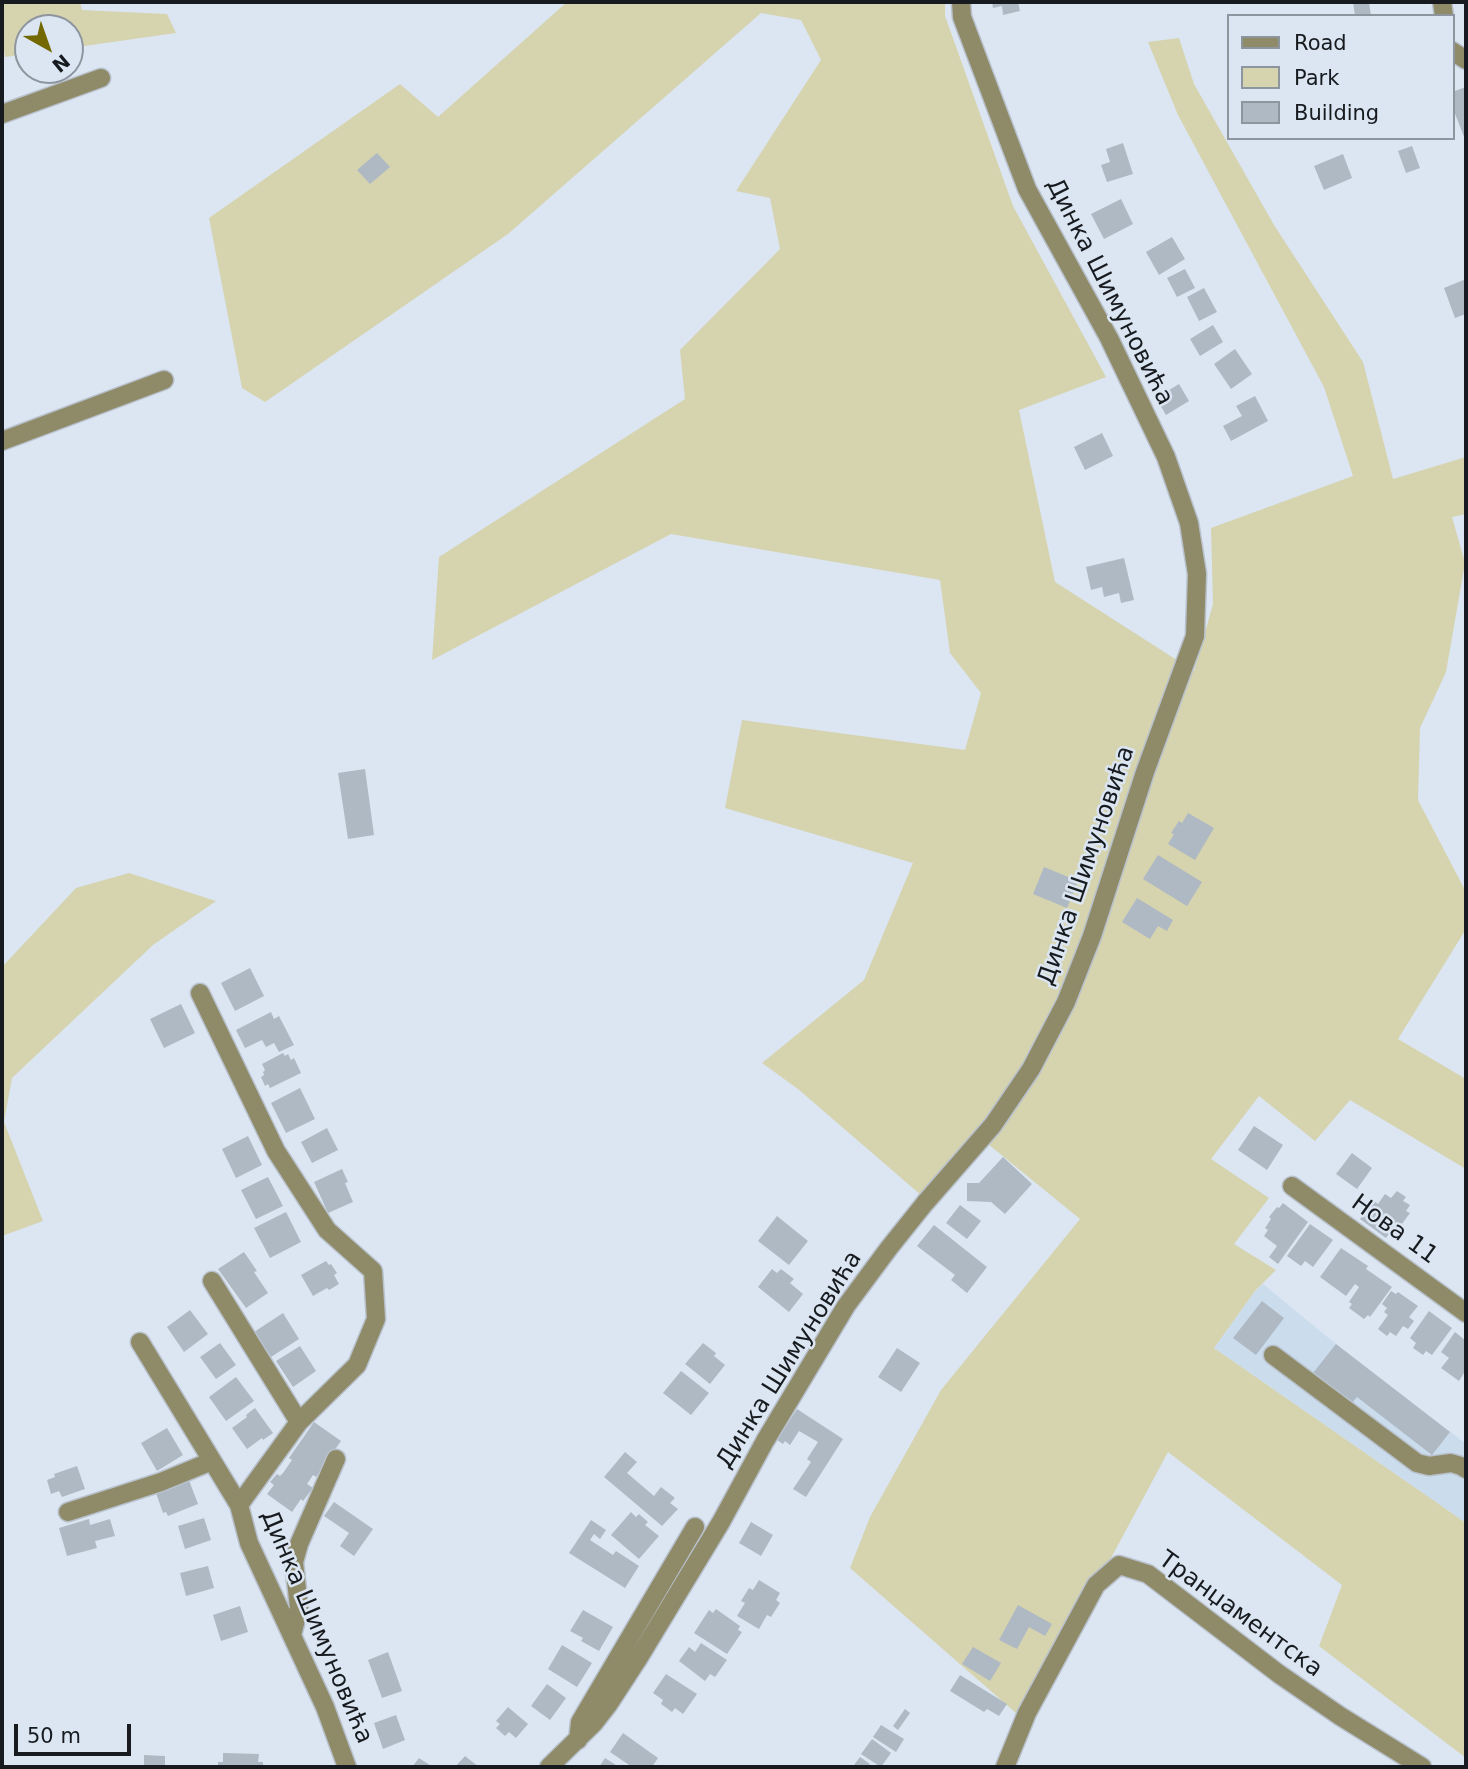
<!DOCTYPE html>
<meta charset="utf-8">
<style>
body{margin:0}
#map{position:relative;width:1468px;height:1769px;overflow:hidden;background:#dbe6f2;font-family:"DejaVu Sans",sans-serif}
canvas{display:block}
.frame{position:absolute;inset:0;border:4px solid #171b1f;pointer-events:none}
.legend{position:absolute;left:1227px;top:14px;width:228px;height:126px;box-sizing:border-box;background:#dbe6f2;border:2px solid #8d959e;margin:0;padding:9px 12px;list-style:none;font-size:21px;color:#171b1f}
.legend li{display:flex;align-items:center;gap:14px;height:35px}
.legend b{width:35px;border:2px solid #8d959e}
.north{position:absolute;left:14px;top:14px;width:70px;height:70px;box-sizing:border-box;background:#dbe6f2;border:2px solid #8d959e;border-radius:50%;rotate:140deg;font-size:19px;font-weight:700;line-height:28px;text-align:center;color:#171b1f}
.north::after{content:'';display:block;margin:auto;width:24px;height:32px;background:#746900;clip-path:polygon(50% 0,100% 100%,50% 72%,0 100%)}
.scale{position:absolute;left:14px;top:1724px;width:117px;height:32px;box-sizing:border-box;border:4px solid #171b1f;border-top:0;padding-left:9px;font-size:21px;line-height:24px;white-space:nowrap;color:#171b1f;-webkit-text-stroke:5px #dbe6f2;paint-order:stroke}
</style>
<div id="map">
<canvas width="1468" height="1769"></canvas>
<div class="frame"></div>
<ul class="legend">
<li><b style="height:9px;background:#8f8b68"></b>Road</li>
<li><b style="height:19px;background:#d6d3af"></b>Park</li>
<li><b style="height:19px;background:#aeb9c4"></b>Building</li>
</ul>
<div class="north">N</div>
<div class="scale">50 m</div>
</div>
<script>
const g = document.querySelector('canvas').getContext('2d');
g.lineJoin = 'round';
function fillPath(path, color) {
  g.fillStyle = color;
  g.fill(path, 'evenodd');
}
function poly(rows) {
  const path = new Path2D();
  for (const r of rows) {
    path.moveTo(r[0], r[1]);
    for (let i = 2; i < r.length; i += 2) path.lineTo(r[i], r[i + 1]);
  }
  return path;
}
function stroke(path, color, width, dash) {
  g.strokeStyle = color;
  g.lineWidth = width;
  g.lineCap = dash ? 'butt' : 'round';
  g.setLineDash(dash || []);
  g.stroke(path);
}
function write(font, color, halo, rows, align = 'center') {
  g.font = font + ' "DejaVu Sans",sans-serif';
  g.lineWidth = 5;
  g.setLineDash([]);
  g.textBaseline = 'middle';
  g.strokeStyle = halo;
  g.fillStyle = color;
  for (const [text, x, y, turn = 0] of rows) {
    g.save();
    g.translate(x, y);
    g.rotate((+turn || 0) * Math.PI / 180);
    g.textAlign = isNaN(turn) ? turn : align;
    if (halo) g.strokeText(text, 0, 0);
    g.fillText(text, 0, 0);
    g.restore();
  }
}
fillPath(poly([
 [1263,1284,1336,1344,1466,1444,1466,1523,1214,1348,1255,1291]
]), '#cbdced');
fillPath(poly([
 [2,2,80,2,82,10,167,14,176,33,70,48,70,28,28,28,28,54,5,57,2,34],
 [567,2,945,2,945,16,1013,206,1106,377,1019,410,1055,582,1194,671,1213,604,1211,528,1353,476,1324,387,1178,115,1148,42,1179,38,1194,84,1274,225,1363,362,1393,479,1466,457,1466,514,1452,517,1465,563,1446,672,1420,728,1418,800,1466,892,1466,929,1398,1039,1466,1079,1466,1169,1350,1100,1315,1141,1259,1096,1211,1159,1269,1198,1234,1244,1276,1270,1255,1291,1214,1348,1466,1523,1466,1758,1319,1646,1342,1585,1168,1452,1024,1720,850,1568,870,1517,941,1390,1080,1219,977,1135,922,1196,798,1089,762,1063,864,980,913,863,725,808,742,720,965,750,981,693,950,653,940,580,671,534,432,660,439,557,685,399,680,350,780,249,770,198,736,191,821,60,801,20,761,13,508,234,265,402,242,388,209,218,400,84,438,117],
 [129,873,216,901,153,945,12,1078,4,1122,43,1221,2,1236,2,967,76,888]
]), '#d6d3af');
fillPath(poly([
 [992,2,1018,2,1020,11,1003,15,1002,6,993,8],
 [1353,2,1369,2,1371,16,1355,16],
 [1466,87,1466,142,1452,106,1452,92],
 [1123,143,1133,174,1107,182,1101,165,1110,162,1106,149],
 [1412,146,1420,168,1406,173,1398,151],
 [377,153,390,167,370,184,357,170],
 [1343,154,1352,178,1324,190,1314,166],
 [1121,199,1133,224,1104,239,1091,214],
 [1172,237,1185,259,1159,275,1146,252],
 [1185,269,1195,288,1177,297,1167,278],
 [1466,279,1466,314,1455,318,1444,288],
 [1204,288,1217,312,1199,321,1187,297],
 [1213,325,1223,342,1200,356,1190,339],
 [1235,349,1252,374,1231,389,1214,364],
 [1179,384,1189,401,1166,415,1156,398],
 [1255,396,1268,421,1231,441,1223,426,1242,416,1236,406],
 [1102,433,1113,456,1085,470,1074,447],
 [1124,558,1134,600,1121,603,1119,593,1104,597,1102,587,1091,590,1086,567],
 [365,769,374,835,348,839,338,773],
 [1188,813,1214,828,1195,860,1168,844,1174,834,1171,833,1179,821,1182,823],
 [1158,855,1202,882,1187,906,1143,879],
 [1044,867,1078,881,1067,908,1033,894],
 [1137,898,1173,920,1167,931,1158,926,1150,939,1122,922],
 [250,968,264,996,235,1011,221,983],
 [181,1004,195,1033,164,1048,150,1019],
 [271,1012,274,1019,279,1016,294,1045,279,1052,274,1043,266,1047,262,1040,245,1048,236,1030],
 [283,1053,285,1056,288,1054,291,1060,294,1058,301,1073,270,1088,268,1084,265,1086,261,1077,264,1075,263,1072,265,1070,262,1064],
 [300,1088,315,1119,286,1133,271,1103],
 [1254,1126,1283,1145,1267,1170,1238,1150],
 [327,1128,338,1150,312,1163,301,1142],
 [248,1136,262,1165,236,1178,222,1149],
 [1352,1153,1372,1168,1357,1189,1336,1174],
 [1003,1157,1032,1184,1005,1214,991,1202,967,1201,967,1183,979,1183],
 [342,1169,348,1182,345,1183,353,1202,328,1213,314,1182],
 [268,1177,283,1206,256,1219,241,1190],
 [1397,1191,1406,1197,1403,1201,1410,1205,1406,1211,1410,1213,1399,1228,1395,1225,1386,1238,1360,1219,1374,1201,1378,1204,1385,1194,1391,1198],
 [1283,1203,1308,1222,1278,1264,1269,1257,1277,1246,1264,1236,1268,1230,1265,1228,1271,1219,1269,1217,1277,1207,1279,1208],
 [960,1205,981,1221,967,1239,946,1223],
 [286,1212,301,1242,270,1258,254,1228],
 [777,1216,808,1241,789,1265,758,1241],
 [1310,1224,1333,1240,1313,1267,1305,1261,1301,1266,1287,1256],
 [934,1225,987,1267,967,1293,951,1280,955,1275,917,1246],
 [1341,1248,1368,1266,1366,1269,1392,1287,1370,1317,1368,1315,1364,1319,1349,1308,1352,1304,1349,1302,1359,1287,1355,1284,1346,1296,1320,1277],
 [244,1252,257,1271,254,1272,268,1293,246,1308,218,1269],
 [326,1261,329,1265,331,1264,337,1273,334,1275,339,1284,329,1290,327,1288,313,1296,301,1275],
 [772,1269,777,1273,781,1269,794,1279,790,1283,803,1294,789,1312,758,1287],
 [1391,1291,1396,1294,1398,1292,1418,1306,1409,1317,1414,1321,1408,1329,1403,1326,1396,1336,1390,1332,1387,1336,1378,1329,1388,1315,1384,1312,1387,1308,1382,1304],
 [1262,1301,1284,1318,1256,1355,1233,1338],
 [190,1310,208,1334,184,1352,167,1327],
 [1429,1311,1452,1328,1432,1355,1426,1351,1423,1355,1413,1348,1416,1343,1410,1338],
 [283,1313,299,1339,271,1357,254,1332],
 [1455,1332,1466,1341,1466,1370,1459,1381,1441,1368,1449,1358,1441,1352],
 [220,1343,236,1365,216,1379,200,1357],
 [703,1343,716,1353,714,1356,725,1365,710,1384,685,1364],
 [1336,1344,1450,1432,1432,1455,1357,1397,1352,1403,1313,1373],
 [300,1346,316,1371,293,1387,276,1361],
 [897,1348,920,1363,901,1392,878,1377],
 [681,1371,709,1393,691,1415,663,1393],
 [236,1377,254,1401,226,1421,209,1397],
 [255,1408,273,1433,263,1440,262,1438,247,1449,232,1428,247,1417,246,1415],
 [797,1409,843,1439,806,1497,793,1489,811,1462,807,1459,818,1442,799,1431,790,1445,785,1441,783,1444,777,1440],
 [314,1422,341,1441,316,1477,313,1475,307,1484,313,1488,303,1501,301,1499,292,1512,267,1494,274,1485,270,1482,277,1474,280,1476,283,1473,292,1460,289,1458],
 [167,1428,183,1455,157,1471,141,1443],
 [625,1452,637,1462,627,1473,654,1496,661,1487,675,1498,670,1503,678,1509,662,1526,604,1477],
 [77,1466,85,1489,62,1497,59,1491,51,1494,47,1480,55,1477,54,1474],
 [187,1475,198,1504,168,1516,166,1512,163,1513,156,1493,158,1492,156,1488],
 [334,1502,373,1529,354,1556,340,1546,349,1533,324,1516],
 [631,1512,636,1517,639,1514,648,1522,645,1525,659,1536,639,1559,611,1535],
 [204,1518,211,1540,185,1549,178,1526],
 [89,1519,90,1525,110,1519,115,1536,95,1541,97,1548,67,1556,59,1528],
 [591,1520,606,1530,600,1539,594,1534,590,1540,613,1555,616,1551,639,1566,625,1588,569,1553],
 [751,1522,773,1535,761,1556,739,1543],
 [208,1566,214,1588,186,1596,180,1573],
 [759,1580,780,1593,776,1600,780,1603,771,1617,767,1615,759,1629,737,1616,745,1603,741,1601,749,1588,753,1590],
 [1018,1605,1052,1624,1045,1636,1029,1627,1017,1649,999,1640],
 [240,1606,248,1632,221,1641,213,1615],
 [716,1609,740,1626,738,1630,742,1632,727,1654,694,1633,709,1610,713,1613],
 [583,1610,613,1627,599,1651,581,1641,583,1638,570,1631],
 [701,1643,727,1660,715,1677,710,1674,705,1681,679,1661,689,1647,695,1652],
 [562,1645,592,1663,577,1687,548,1669],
 [973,1647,1001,1663,990,1681,962,1664],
 [388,1652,402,1691,382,1698,368,1660],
 [666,1674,697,1694,683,1714,675,1708,672,1712,661,1704,663,1700,653,1693],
 [960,1675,1007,1704,999,1716,987,1709,984,1712,950,1691],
 [547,1684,566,1698,550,1720,531,1706],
 [508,1707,528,1724,516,1738,509,1732,505,1736,496,1728,500,1724,496,1721],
 [905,1709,910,1713,898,1730,893,1726],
 [396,1715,405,1740,383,1749,374,1723],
 [881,1725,904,1739,896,1752,873,1737],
 [623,1733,658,1758,652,1767,632,1767,610,1752],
 [872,1739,891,1753,881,1767,861,1754],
 [223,1753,259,1754,258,1762,263,1762,263,1767,218,1767,218,1762,223,1762],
 [144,1755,165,1756,165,1767,144,1767],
 [465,1756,479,1767,455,1767],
 [860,1757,870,1764,867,1767,857,1767,854,1765],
 [419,1758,433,1767,412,1767],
 [605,1758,619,1767,599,1767]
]), '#aeb9c4');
const minor = poly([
 [1442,2,1444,16],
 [1452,51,1466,60],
 [2,114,101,78],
 [2,441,164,380],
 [200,993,276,1151,327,1230,373,1271,376,1319,357,1365,299,1422,239,1505],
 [1292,1186,1466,1313],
 [212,1281,299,1422],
 [140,1342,239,1505,249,1543,325,1707,347,1767],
 [1273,1355,1417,1463,1429,1466,1451,1463,1461,1466,1466,1469],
 [68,1512,161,1482,212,1461],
 [292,1635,299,1608,294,1562,299,1544,336,1459],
 [578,1740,580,1722,695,1527],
 [549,1767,594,1723,608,1705,638,1659,721,1522,765,1441,846,1306,889,1248,925,1203,993,1125,1031,1069,1066,1002,1092,936,1145,772,1195,636,1197,574,1189,523,1166,457,1109,338,1027,189,962,17,961,2],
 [1005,1767,1027,1713,1096,1585,1119,1565,1148,1574,1279,1674,1340,1716,1422,1767]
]);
stroke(minor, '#b8c1cc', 21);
stroke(minor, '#8f8b68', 18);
write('24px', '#171b1f', '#dbe6f2', [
 ["Динка Шимуновића",1109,292,63],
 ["Динка Шимуновића",1087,866,-71],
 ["Нова 11",1394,1230,36],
 ["Динка Шимуновића",790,1360,-58],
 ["Транџаментска",1240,1615,36],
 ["Динка Шимуновића",316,1627,67]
]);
</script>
